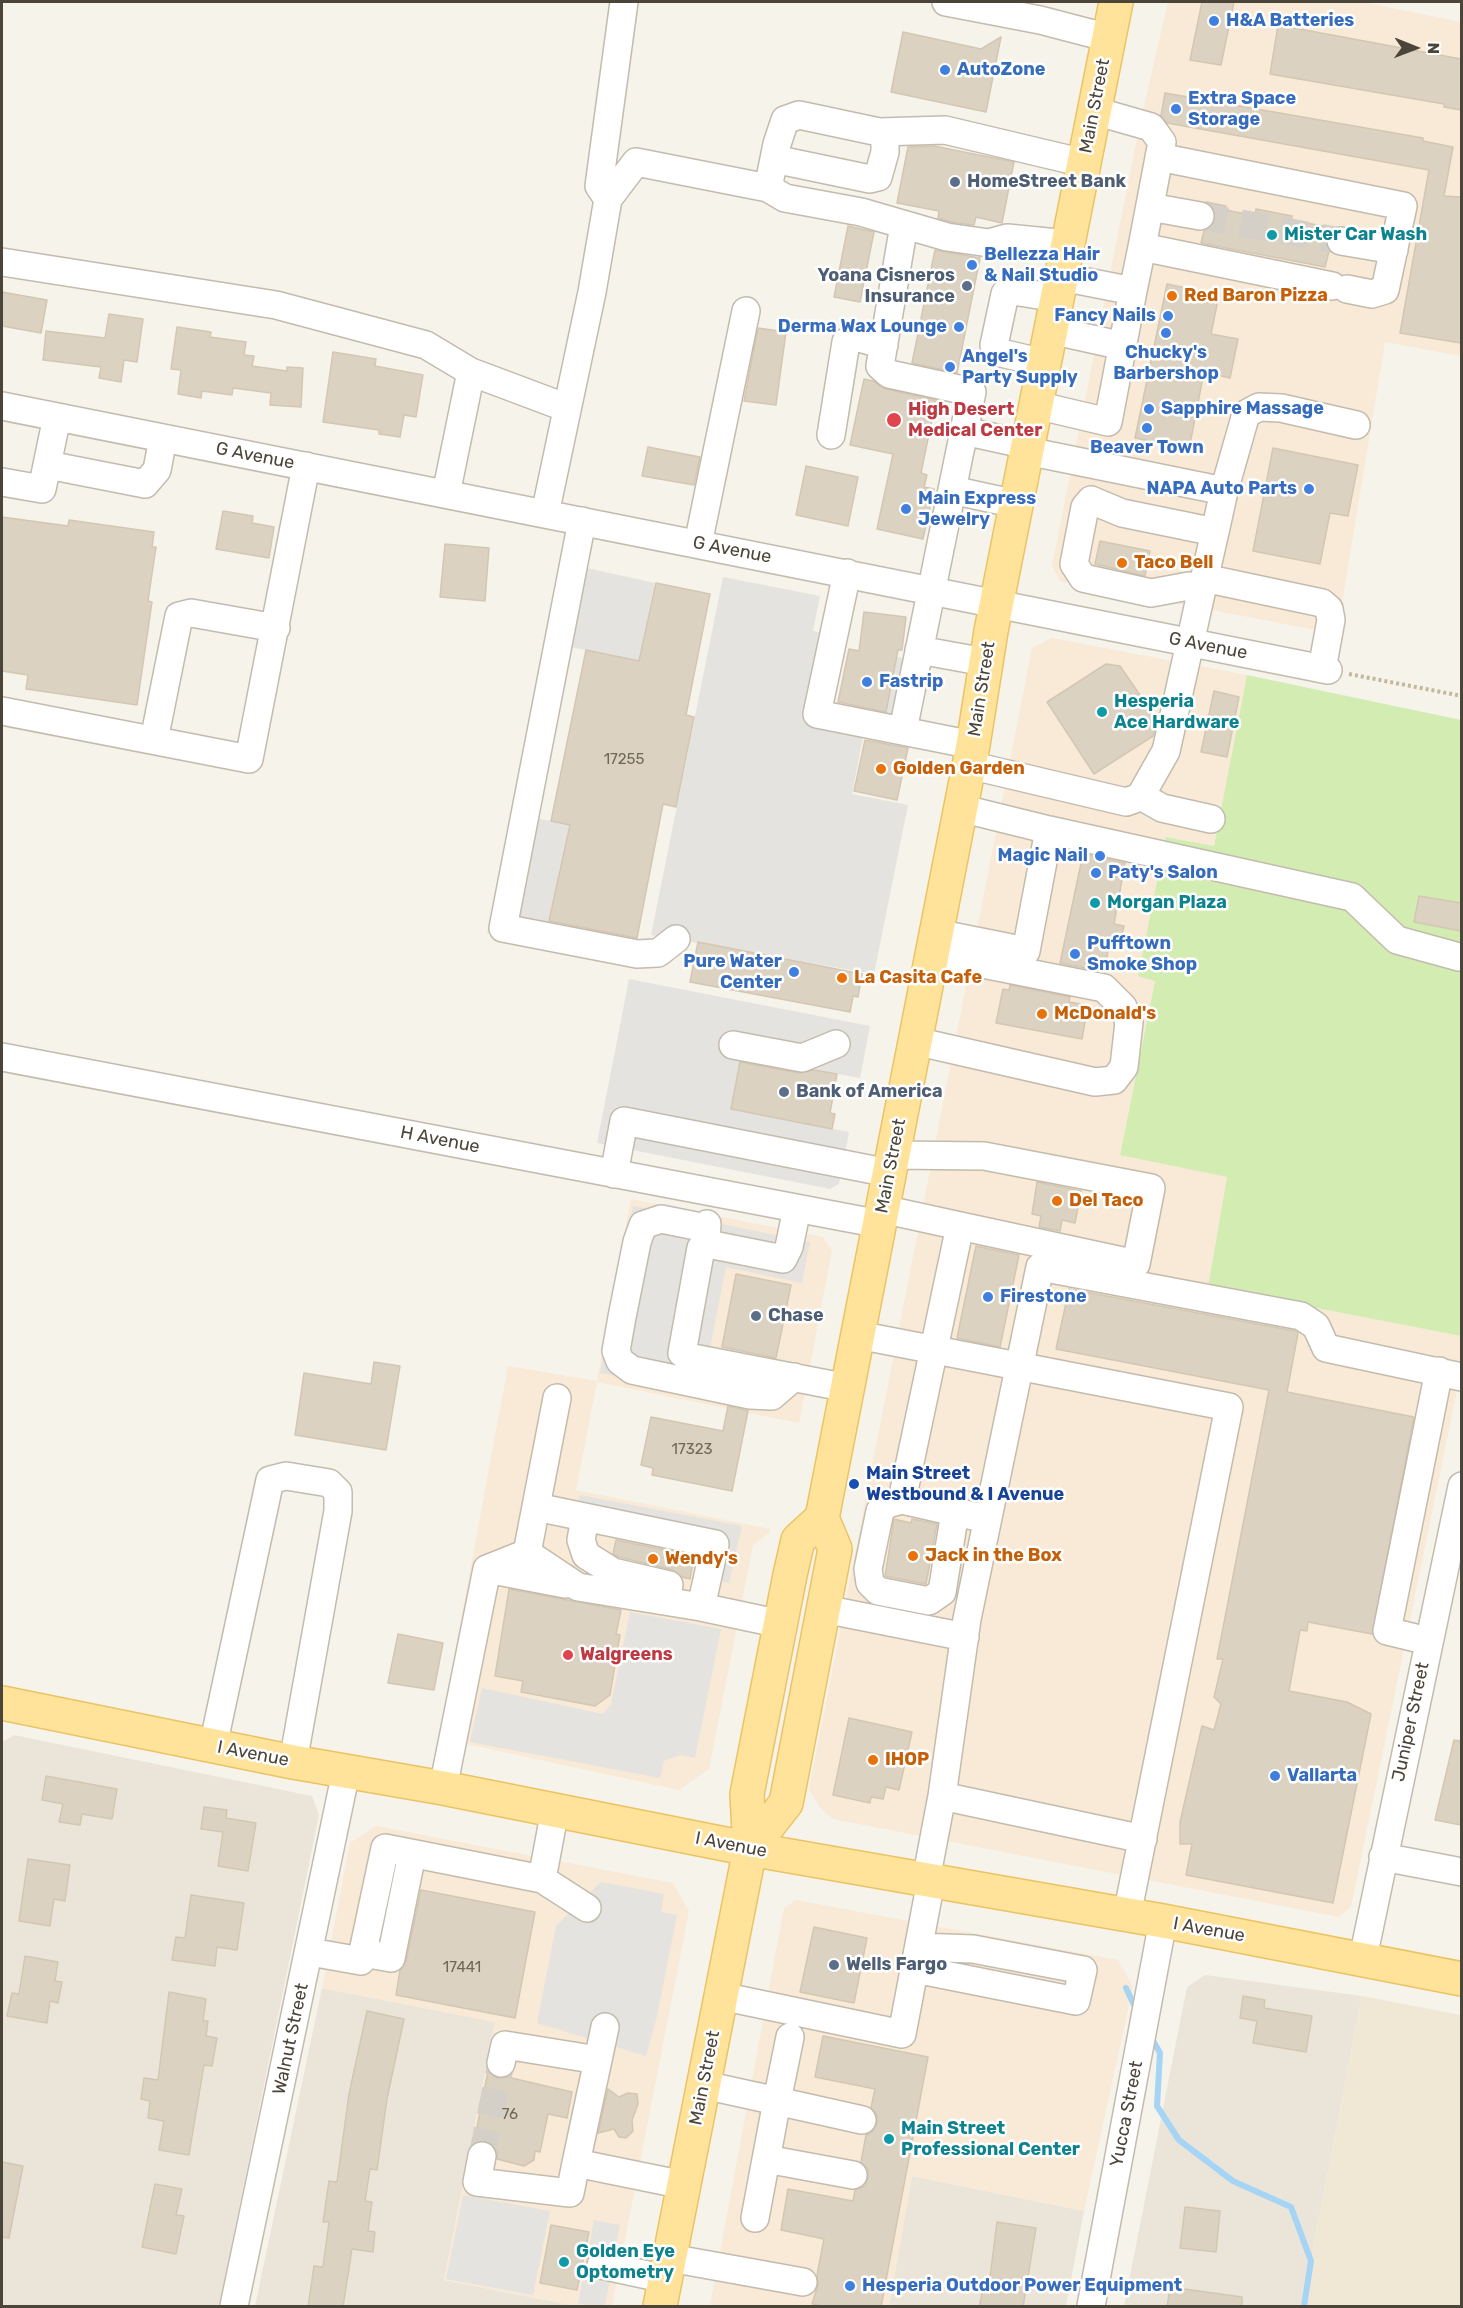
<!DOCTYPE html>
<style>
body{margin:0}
#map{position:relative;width:1463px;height:2308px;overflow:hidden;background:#f6f3eb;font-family:Rubik,sans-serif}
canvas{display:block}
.frame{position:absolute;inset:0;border:3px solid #4b4438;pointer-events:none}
.north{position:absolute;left:1385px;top:18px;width:60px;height:60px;-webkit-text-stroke:4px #fff;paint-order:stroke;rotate:91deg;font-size:16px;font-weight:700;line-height:24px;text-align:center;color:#4b4438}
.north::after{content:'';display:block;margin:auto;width:21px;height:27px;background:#4b4438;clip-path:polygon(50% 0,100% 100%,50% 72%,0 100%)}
</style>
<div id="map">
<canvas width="1463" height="2308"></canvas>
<div class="frame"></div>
<div class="north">N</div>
</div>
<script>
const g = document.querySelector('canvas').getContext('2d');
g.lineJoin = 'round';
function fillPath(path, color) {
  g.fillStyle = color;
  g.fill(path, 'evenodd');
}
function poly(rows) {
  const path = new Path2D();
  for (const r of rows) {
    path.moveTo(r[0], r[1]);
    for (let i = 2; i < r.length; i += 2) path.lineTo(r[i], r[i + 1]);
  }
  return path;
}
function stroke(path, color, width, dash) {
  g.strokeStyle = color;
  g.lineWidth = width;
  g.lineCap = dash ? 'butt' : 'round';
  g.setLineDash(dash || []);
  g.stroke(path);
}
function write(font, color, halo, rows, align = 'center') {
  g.font = font + ' Rubik,sans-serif';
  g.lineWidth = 5;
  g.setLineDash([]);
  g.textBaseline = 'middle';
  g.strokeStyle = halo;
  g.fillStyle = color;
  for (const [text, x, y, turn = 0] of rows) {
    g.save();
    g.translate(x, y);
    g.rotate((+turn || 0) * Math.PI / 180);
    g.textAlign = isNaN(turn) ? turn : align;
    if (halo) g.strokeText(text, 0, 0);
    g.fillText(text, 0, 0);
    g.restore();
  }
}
fillPath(poly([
 [14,1735,312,1796,319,1815,219,2306,2,2306,2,1742],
 [1205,1975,1362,1996,1302,2306,1124,2306,1187,1987],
 [322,1988,495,2022,444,2280,576,2306,255,2306],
 [912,2176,1084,2211,1066,2306,889,2306]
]), '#ebe5d9');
fillPath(poly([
 [1168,2,1362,2,1461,22,1461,356,1385,342,1337,634,1060,581,1052,566,1140,123],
 [1052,638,1247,675,1214,846,1166,837,1138,976,1155,980,1120,1154,1227,1177,1208,1287,1461,1336,1461,1371,1351,1907,1339,1917,833,1819,820,1808,809,1789,1032,648],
 [631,1199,823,1237,832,1251,799,1423,597,1382,576,1490,770,1529,769,1533,753,1545,709,1769,679,1790,439,1738,508,1366,597,1381],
 [376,1826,673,1883,689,1911,612,2306,576,2306,444,2280,495,2022,322,1988,350,1843],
 [796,1900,1118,1960,1133,1987,1084,2211,912,2176,889,2306,710,2306,784,1908]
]), '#f8ead6');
fillPath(poly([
 [1362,1996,1461,2015,1461,2306,1302,2306]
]), '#f0e8d4');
fillPath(poly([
 [1247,675,1461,720,1461,1336,1208,1287,1227,1177,1120,1155,1155,981,1138,976,1166,837,1214,846]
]), '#d2ecb2');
fillPath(poly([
 [587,568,655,583,639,661,571,647],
 [723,577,820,596,813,631,842,637,823,730,863,737,852,794,908,805,874,974,651,935],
 [897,657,921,662,909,721,886,716],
 [512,813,570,825,544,946,487,933],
 [629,979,870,1026,860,1078,762,1060,745,1036,731,1109,849,1132,839,1184,830,1189,597,1143],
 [633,1206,810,1242,802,1283,726,1267,701,1393,600,1373],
 [580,1495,742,1526,729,1583,696,1576,701,1550,571,1528],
 [630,1612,721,1629,695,1758,680,1755,664,1761,660,1778,470,1742,482,1688,603,1714,611,1704],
 [601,1882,664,1894,661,1912,677,1915,657,2016,646,2056,537,2023,556,1926],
 [463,2195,550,2211,533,2295,446,2279],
 [594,2220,620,2225,605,2306,578,2304]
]), '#e5e3df');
stroke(poly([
 [1126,1988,1136,2009],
 [1151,2037,1160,2053,1157,2106,1179,2140,1233,2181,1291,2207,1311,2261,1304,2306]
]), '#a5d4f5', 6);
const building = poly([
 [1202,2,1234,2,1221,65,1190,60,1202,2],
 [1278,25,1461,59,1461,110,1444,107,1444,104,1270,74,1278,25],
 [903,32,981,49,1001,37,986,112,891,92,903,32],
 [1165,93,1423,138,1423,141,1453,147,1444,196,1461,197,1461,343,1400,333,1429,170,1167,123,1161,116,1165,93],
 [934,146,1014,162,1002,223,976,217,974,225,950,222,938,218,939,211,897,203,908,147,934,146],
 [1206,202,1226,206,1226,210,1255,216,1256,209,1292,216,1291,220,1333,228,1326,238,1329,251,1325,267,1201,243,1204,231,1212,227,1216,218,1215,210,1206,202],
 [848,226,874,232,860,302,834,297,848,226],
 [935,250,980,258,957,373,912,363,935,250],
 [1167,284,1219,295,1211,334,1238,339,1230,378,1204,372,1189,449,1135,438,1167,284],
 [2,292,47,300,41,333,2,326,2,292],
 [109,314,143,319,137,362,124,360,121,382,99,378,101,367,43,360,46,331,105,338,109,314],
 [177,327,211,332,210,337,246,342,244,355,254,356,252,366,287,371,287,367,303,368,301,407,270,405,271,393,233,388,232,395,202,391,201,398,178,394,181,370,171,369,177,327],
 [758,328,786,332,776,405,744,401,758,328],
 [333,352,376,359,375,366,423,375,416,417,404,415,400,437,379,434,379,430,323,422,333,352],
 [864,379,873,381,886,389,936,400,921,473,927,475,924,487,934,489,923,539,877,529,893,454,850,445,864,379],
 [648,447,700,457,694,485,642,476,648,447],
 [1273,448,1358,465,1348,516,1330,513,1320,564,1253,551,1273,448],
 [806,466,858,477,848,526,796,515,806,466],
 [223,511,253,516,252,523,274,527,269,558,216,549,223,511],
 [2,517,68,526,69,520,154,532,152,547,156,547,148,601,152,602,137,705,26,689,28,675,2,671,2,517],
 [1100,541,1150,551,1145,576,1095,564,1100,541],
 [445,544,489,548,485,601,440,597,445,544],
 [656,583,710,594,686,715,694,717,676,807,663,804,637,938,549,921,570,825,551,821,586,650,639,661,656,583],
 [864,612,906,617,902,650,898,650,886,712,838,702,849,649,859,651,864,612],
 [1106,664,1120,666,1157,720,1153,736,1094,774,1047,702,1106,664],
 [1214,691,1239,697,1227,757,1201,752,1214,691],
 [865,740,908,748,897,800,854,791,865,740],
 [1083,854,1125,863,1114,924,1124,926,1120,944,1110,941,1104,972,1060,963,1083,854],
 [1419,896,1461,903,1461,931,1414,922,1419,896],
 [698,942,862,974,858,997,853,996,850,1012,690,982,698,942],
 [1010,985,1070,997,1069,1002,1088,1005,1082,1039,996,1023,1003,989,1009,990,1010,985],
 [740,1062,799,1073,814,1070,837,1074,830,1113,835,1114,832,1129,731,1109,740,1062],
 [1037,1182,1081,1191,1075,1223,1062,1220,1060,1231,1039,1227,1041,1216,1032,1214,1037,1182],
 [976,1246,1019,1255,1000,1347,957,1338,976,1246],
 [736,1274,791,1285,776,1358,722,1347,736,1274],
 [1069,1289,1295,1331,1298,1333,1287,1392,1414,1417,1372,1634,1308,1622,1307,1631,1300,1630,1289,1691,1347,1702,1371,1714,1333,1903,1186,1875,1192,1844,1180,1844,1180,1822,1202,1726,1214,1730,1221,1704,1214,1697,1223,1659,1217,1659,1269,1390,1056,1349,1069,1289],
 [374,1362,400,1366,386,1450,295,1435,304,1373,371,1384,374,1362],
 [728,1406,748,1411,732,1491,652,1475,653,1468,641,1465,651,1417,723,1431,728,1406],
 [894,1519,911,1523,912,1519,937,1524,926,1584,885,1576,894,1519],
 [616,1540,694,1556,690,1579,682,1577,673,1570,619,1557,613,1554,616,1540],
 [509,1589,621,1610,616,1634,620,1635,610,1695,595,1706,521,1692,523,1681,495,1676,509,1589],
 [398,1634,443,1643,434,1690,388,1683,398,1634],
 [849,1718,912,1732,899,1790,886,1787,883,1799,871,1797,870,1803,833,1795,849,1718],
 [1454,1740,1461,1741,1461,1825,1435,1820,1454,1740],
 [46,1776,117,1789,112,1819,82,1814,80,1825,59,1822,63,1804,42,1800,46,1776],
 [204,1807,227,1810,226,1818,256,1823,248,1871,218,1866,223,1832,201,1829,204,1807],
 [28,1859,70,1865,65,1901,54,1899,50,1926,19,1921,28,1859],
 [421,1890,535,1912,515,2018,396,1995,400,1970,406,1961,421,1890],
 [191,1895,244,1903,237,1950,217,1947,215,1966,172,1960,176,1937,185,1938,191,1895],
 [814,1927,867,1938,854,2003,800,1992,814,1927],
 [25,1956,58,1962,55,1981,62,1982,58,2003,50,2001,47,2023,7,2016,12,1993,19,1994,25,1956],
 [169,1992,206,1999,203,2021,208,2021,206,2036,217,2038,212,2066,204,2065,189,2155,159,2150,164,2121,148,2118,150,2101,141,2099,144,2078,158,2080,169,1992],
 [1243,1996,1265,2000,1264,2008,1312,2016,1306,2052,1253,2043,1257,2021,1240,2018,1243,1996],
 [367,2011,404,2019,387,2099,377,2170,370,2169,365,2201,372,2202,368,2231,375,2232,373,2252,352,2249,343,2307,308,2307,314,2266,323,2267,329,2222,323,2222,329,2181,337,2182,349,2094,367,2011],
 [823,2036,928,2057,881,2307,827,2307,812,2304,818,2285,817,2275,824,2239,781,2230,788,2189,853,2201,855,2190,865,2186,868,2178,868,2169,861,2162,866,2135,873,2131,877,2123,877,2115,871,2108,875,2089,815,2077,823,2036],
 [488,2071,497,2078,507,2077,572,2092,567,2118,548,2114,540,2152,535,2151,534,2160,524,2166,497,2159,497,2150,486,2141,474,2143,488,2071],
 [608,2089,619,2097,628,2093,637,2094,638,2104,632,2120,633,2131,626,2138,619,2137,614,2129,598,2133,608,2089],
 [2,2162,23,2166,9,2238,2,2237,2,2162],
 [155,2184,182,2189,176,2215,184,2216,176,2254,142,2247,155,2184],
 [1185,2207,1220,2211,1216,2252,1180,2248,1185,2207],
 [997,2222,1036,2228,1023,2307,979,2307,984,2284,989,2285,997,2222],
 [551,2225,589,2232,577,2290,540,2283,551,2225],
 [1170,2287,1242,2297,1242,2307,1167,2307,1170,2287]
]);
fillPath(building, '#dcd2c2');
stroke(building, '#d4c7b2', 1.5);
stroke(poly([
 [1200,216,1341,241],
 [482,2156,501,2063]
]), '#d4d0c7', 27, [27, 14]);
const minor = poly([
 [946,2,1040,20,1109,38],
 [879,132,945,130,1084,163],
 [1159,157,1403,206,1385,290,1372,294,1347,289],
 [768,188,774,159,777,144,785,120,799,115,879,132,885,137,885,152,878,177,870,179,774,159],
 [608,199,599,186,624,2],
 [1150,207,1200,216],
 [1341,241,1394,250],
 [1142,247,1332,286],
 [2,262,276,305,426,345,471,372,446,494],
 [1062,277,1133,291,1142,247,1162,142,1151,127,1095,111],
 [1051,330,1123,346],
 [1044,363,1001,353,994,345,1005,294,1013,291,1057,298],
 [471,372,567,408],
 [1036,405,1108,422,1133,291],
 [2,406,1328,670],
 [964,431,1028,445],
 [831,435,846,342,856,337,884,345],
 [1027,451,1224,491,1215,532,1122,513,1091,500,1085,507,1074,564,1083,578,1151,593,1189,586,1202,589,1215,532],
 [48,465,145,484,157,470,163,438],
 [2,482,42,489,57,417],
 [952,490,1016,504],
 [1224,491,1246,414,1259,407,1281,408,1356,425],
 [545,514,592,292,608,199,636,162,768,188,785,198,861,212,947,237,989,243,1007,238,1068,244],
 [582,521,503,928,637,954,658,953,676,939],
 [698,544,746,311],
 [847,573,817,714,973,745],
 [1204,578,1322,603,1329,609,1331,620,1322,669],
 [919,650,985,662],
 [2,711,249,759,306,466],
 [903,730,972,392,889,374,880,366,904,225],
 [154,740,179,616,191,613,276,628],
 [969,765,1126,802,1140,797,1166,751,1202,589],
 [1141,796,1162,808,1211,819],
 [1049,830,1352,897,1397,940,1459,957],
 [936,933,1026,951,1049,830,960,808],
 [915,1041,1095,1082,1114,1080,1124,1067,1129,1022,1123,1007,1104,988,932,954],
 [733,1045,802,1058,836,1044],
 [2,1057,880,1224],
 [893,1155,984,1156,1151,1188,1136,1264,960,1226],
 [614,1174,624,1121,889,1173],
 [882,1209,960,1226,902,1500,987,1519],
 [707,1224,706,1241,713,1245,783,1259,789,1247,797,1209],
 [706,1228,661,1219,643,1225,637,1242,622,1317,616,1351,620,1361,632,1370,750,1395,772,1396,794,1377],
 [706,1241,701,1248,682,1353,688,1357,848,1388],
 [858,1335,1229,1407,1127,1915],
 [902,1500,887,1504,880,1511,868,1569,870,1583,878,1591,929,1601,942,1592,955,1512],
 [536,1507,715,1544,701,1607],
 [585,1518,581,1540,586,1555,613,1572,669,1585],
 [527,1553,557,1398],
 [487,1569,527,1553,578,1587,701,1607,781,1624],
 [487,1569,565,1584],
 [824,1609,965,1637],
 [1428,1641,1387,1631,1439,1371],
 [213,1746,270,1480,286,1476,329,1483,338,1492,338,1511,293,1762],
 [443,1788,487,1569],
 [942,1796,967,1619,1040,1267,1301,1316,1316,1326,1326,1348,1462,1377],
 [1383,1857,1462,1872],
 [542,1879,555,1810],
 [926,1880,942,1796,1143,1839],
 [310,1952,361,1961,385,1848,542,1879,587,1908],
 [363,1953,391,1958,412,1854],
 [1363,1958,1462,1486],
 [915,1969,1076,2001,1083,1970,973,1949,919,1947],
 [721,1996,902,2034,931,1881],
 [605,2027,576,2163,684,2185],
 [790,2037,777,2101,862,2120],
 [501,2063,505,2045,598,2060],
 [704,2085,777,2101,755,2218],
 [482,2156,477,2182,570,2193,576,2163],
 [766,2159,853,2175],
 [670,2258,803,2282],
 [601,2265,666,2279],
 [234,2306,346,1772],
 [1091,2306,1163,1921]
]);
const major = poly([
 [2,1703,293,1762,443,1788,750,1849,1163,1921,1462,1979],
 [750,1849,786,1803,835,1549,822,1518,973,745,991,631,1116,2],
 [660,2306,750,1849,747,1794,790,1575,798,1540,822,1518]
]);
stroke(minor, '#c3bbad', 30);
stroke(major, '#ecc364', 36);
stroke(poly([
 [1349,674,1462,696]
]), '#c5b79d', 4, [3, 3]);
stroke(minor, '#fff', 27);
stroke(major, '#ffe39b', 33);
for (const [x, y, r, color] of [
 [1214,21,6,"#3f7fe0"],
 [945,70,6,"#3f7fe0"],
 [1176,109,6,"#3f7fe0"],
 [955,182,6,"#5c6f8a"],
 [1272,235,6,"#0f9aa8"],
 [972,265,6,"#3f7fe0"],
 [967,286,6,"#5c6f8a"],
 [1172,296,6,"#e8710a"],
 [1168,316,6,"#3f7fe0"],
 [959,327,6,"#3f7fe0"],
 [1166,333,6,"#3f7fe0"],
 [950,367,6,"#3f7fe0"],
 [1149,409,6,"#3f7fe0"],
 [894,420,8,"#e0444e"],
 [1147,428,6,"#3f7fe0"],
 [1309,489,6,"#3f7fe0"],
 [906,509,6,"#3f7fe0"],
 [1122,563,6,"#e8710a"],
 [867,682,6,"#3f7fe0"],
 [1102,712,6,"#0f9aa8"],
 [881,769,6,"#e8710a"],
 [1100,856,6,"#3f7fe0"],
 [1096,873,6,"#3f7fe0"],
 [1095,903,6,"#0f9aa8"],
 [1075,954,6,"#3f7fe0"],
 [794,972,6,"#3f7fe0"],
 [842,978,6,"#e8710a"],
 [1042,1014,6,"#e8710a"],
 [784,1092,6,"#5c6f8a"],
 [1057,1201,6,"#e8710a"],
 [988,1297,6,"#3f7fe0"],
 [756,1316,6,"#5c6f8a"],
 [854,1484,6,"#1a4fb4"],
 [913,1556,6,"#e8710a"],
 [653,1559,6,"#e8710a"],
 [568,1655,6,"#e0444e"],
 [873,1760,6,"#e8710a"],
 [1275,1776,6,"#3f7fe0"],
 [834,1965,6,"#5c6f8a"],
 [889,2139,6,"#0f9aa8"],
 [564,2262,6,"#0f9aa8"],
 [850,2286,6,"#3f7fe0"]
]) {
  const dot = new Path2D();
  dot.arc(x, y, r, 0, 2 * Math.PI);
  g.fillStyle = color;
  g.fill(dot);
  stroke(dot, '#fff', 2);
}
write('15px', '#6f685a', null, [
 ["17255",624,760],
 ["17323",692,1450],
 ["17441",462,1968],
 ["76",510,2115]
]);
write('bold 18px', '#366cbe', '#fff', [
 ["H&A Batteries",1226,21],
 ["AutoZone",957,70],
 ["Extra Space",1188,99],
 ["Storage",1188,120],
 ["Bellezza Hair",984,255],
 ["& Nail Studio",984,276],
 ["Fancy Nails",1156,316,"right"],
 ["Derma Wax Lounge",947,327,"right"],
 ["Chucky's",1166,353,"center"],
 ["Barbershop",1166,374,"center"],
 ["Angel's",962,357],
 ["Party Supply",962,378],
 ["Sapphire Massage",1161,409],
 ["Beaver Town",1147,448,"center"],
 ["NAPA Auto Parts",1297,489,"right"],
 ["Main Express",918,499],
 ["Jewelry",918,520],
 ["Fastrip",879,682],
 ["Magic Nail",1088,856,"right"],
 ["Paty's Salon",1108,873],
 ["Pufftown",1087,944],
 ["Smoke Shop",1087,965],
 ["Pure Water",782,962,"right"],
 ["Center",782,983,"right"],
 ["Firestone",1000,1297],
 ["Vallarta",1287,1776],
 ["Hesperia Outdoor Power Equipment",862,2286]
], 'left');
write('18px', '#4b4438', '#fff', [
 ["Main Street",1095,106,-79],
 ["G Avenue",255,456,11],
 ["G Avenue",732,550,11],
 ["G Avenue",1208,646,11],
 ["Main Street",982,689,-81],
 ["H Avenue",440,1140,11],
 ["Main Street",891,1166,-79],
 ["Juniper Street",1411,1722,-78],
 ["I Avenue",253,1754,11],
 ["I Avenue",731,1845,11],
 ["I Avenue",1209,1930,10],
 ["Walnut Street",291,2039,-78],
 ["Main Street",705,2078,-79],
 ["Yucca Street",1127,2114,-79]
]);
write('bold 18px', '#4e5e75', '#fff', [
 ["HomeStreet Bank",967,182],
 ["Yoana Cisneros",955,276,"right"],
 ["Insurance",955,297,"right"],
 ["Bank of America",796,1092],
 ["Chase",768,1316],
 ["Wells Fargo",846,1965]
], 'left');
write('bold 18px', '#0d838f', '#fff', [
 ["Mister Car Wash",1284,235],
 ["Hesperia",1114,702],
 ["Ace Hardware",1114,723],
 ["Morgan Plaza",1107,903],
 ["Main Street",901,2129],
 ["Professional Center",901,2150],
 ["Golden Eye",576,2252],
 ["Optometry",576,2273]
], 'left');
write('bold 18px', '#c56008', '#fff', [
 ["Red Baron Pizza",1184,296],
 ["Taco Bell",1134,563],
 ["Golden Garden",893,769],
 ["La Casita Cafe",854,978],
 ["McDonald's",1054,1014],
 ["Del Taco",1069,1201],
 ["Jack in the Box",925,1556],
 ["Wendy's",665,1559],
 ["IHOP",885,1760]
], 'left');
write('bold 18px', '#be3a42', '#fff', [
 ["High Desert",908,410],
 ["Medical Center",908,431],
 ["Walgreens",580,1655]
], 'left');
write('bold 18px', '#164399', '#fff', [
 ["Main Street",866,1474],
 ["Westbound & I Avenue",866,1495]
], 'left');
</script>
